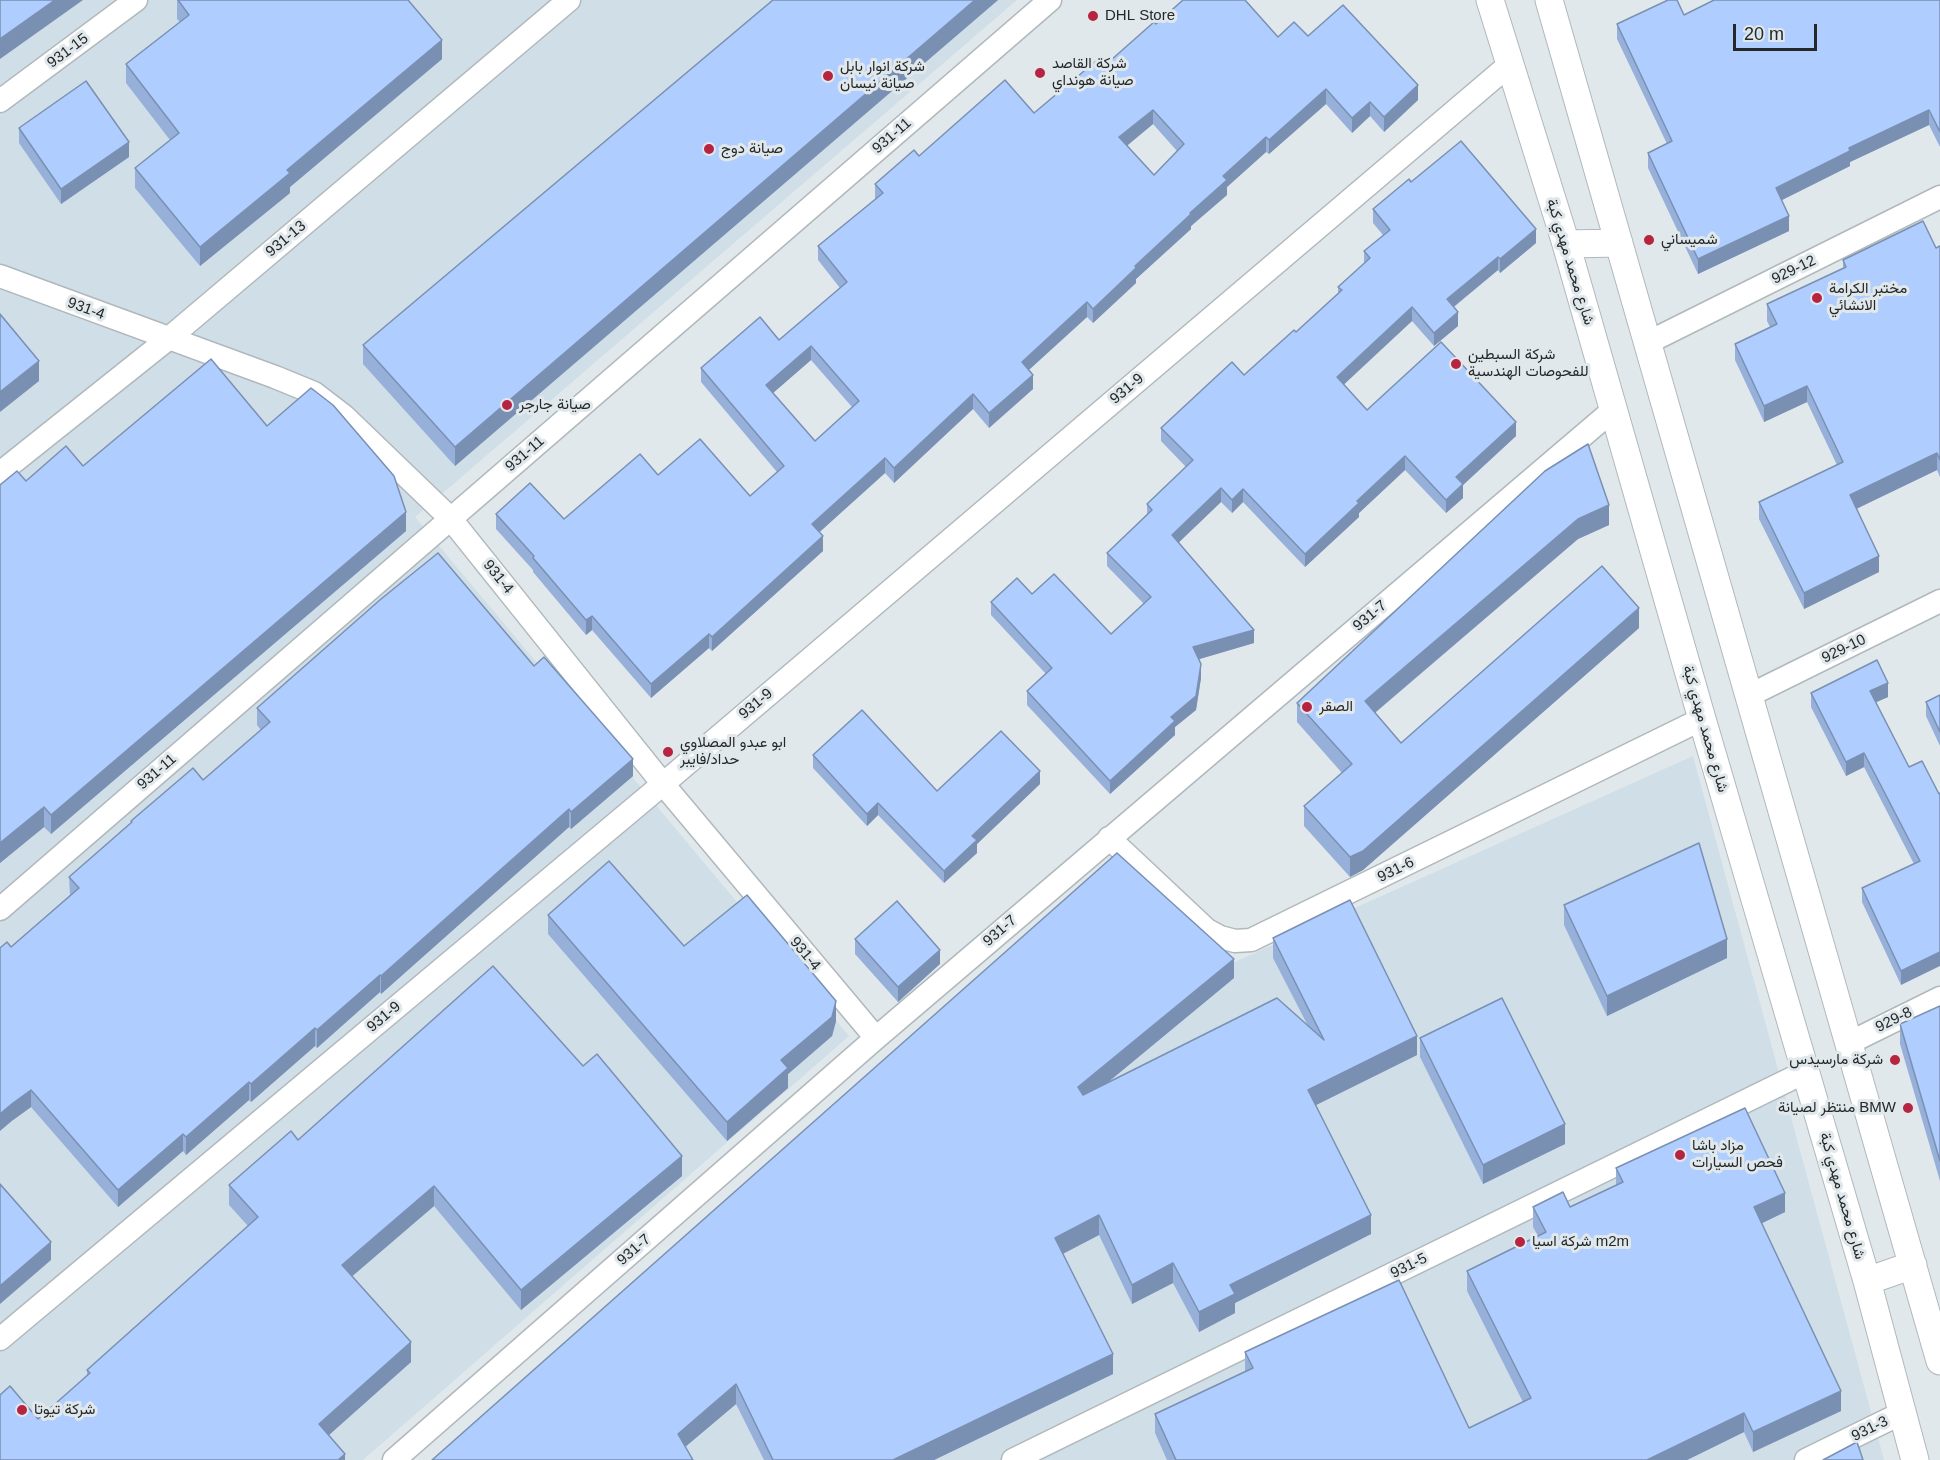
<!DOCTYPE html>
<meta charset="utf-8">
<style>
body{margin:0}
#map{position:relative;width:1940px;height:1460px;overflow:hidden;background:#e0e8ec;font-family:Helvetica,sans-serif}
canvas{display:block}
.scale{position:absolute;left:1733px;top:24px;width:84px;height:27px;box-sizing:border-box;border:3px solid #252829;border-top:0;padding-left:8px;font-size:18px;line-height:21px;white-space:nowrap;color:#252829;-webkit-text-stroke:4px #e0e8ec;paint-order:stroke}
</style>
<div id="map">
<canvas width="1940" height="1460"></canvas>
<div class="scale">20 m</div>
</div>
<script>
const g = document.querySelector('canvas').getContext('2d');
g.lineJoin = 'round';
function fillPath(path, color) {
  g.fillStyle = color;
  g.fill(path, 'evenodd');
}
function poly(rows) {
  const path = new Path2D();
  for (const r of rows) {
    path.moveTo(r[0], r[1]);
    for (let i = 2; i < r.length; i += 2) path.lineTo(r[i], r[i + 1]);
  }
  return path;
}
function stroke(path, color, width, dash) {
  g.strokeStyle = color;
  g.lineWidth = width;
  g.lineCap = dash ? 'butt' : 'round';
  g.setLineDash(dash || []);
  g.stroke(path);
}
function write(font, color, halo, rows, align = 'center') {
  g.font = font + ' Helvetica,Vazirmatn,sans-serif';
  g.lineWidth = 6;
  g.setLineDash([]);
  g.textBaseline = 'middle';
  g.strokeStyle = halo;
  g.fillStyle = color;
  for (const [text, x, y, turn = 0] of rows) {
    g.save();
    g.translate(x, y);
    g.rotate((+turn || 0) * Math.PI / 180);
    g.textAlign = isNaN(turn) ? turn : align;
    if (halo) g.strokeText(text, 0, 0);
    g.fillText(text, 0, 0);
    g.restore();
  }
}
fillPath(poly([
 [0,0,1017,0,415,517,849,1036,363,1460,0,1460],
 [1693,756,1884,1460,435,1460,1228,965]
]), '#cfdee7');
const minor = poly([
 [0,101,136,0],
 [0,276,275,377,314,393,344,416,450,518,663,784,876,1038],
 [1647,343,1940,197],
 [0,473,168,339,569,0],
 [1748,696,1940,601],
 [1109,838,1207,930,1220,937,1235,941,1251,940,1702,719],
 [0,909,1050,0],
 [1849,1043,1940,998],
 [0,1339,663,784,1509,65],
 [394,1460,876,1038,1613,410],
 [1013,1460,1805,1072],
 [1806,1460,1902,1413]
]);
const tertiary = poly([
 [1490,0,1566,244,1702,719,1867,1281,1915,1460],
 [1549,0,1940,1361],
 [1566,244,1619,243],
 [1867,1281,1913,1265]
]);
stroke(minor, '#b1b8bc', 25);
stroke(tertiary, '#b1b8bc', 29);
stroke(minor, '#fff', 22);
stroke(tertiary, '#fff', 27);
fillPath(poly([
 [177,0,408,0,442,59,290,187,290,193,200,266,135,188,135,168,170,140,126,83,126,64,180,22,177,19],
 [773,0,998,0,455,466,363,364,363,345],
 [1940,0,1940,147,1929,125,1850,162,1850,166,1782,200,1789,231,1698,274,1648,168,1648,153,1667,144,1617,39,1617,24,1684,15],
 [1156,24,1278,37,1308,36,1418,100,1384,132,1370,116,1352,133,1326,104,1269,154,1266,152,1227,187,1227,195,1191,226,1191,229,1136,279,1136,283,1093,323,1087,317,1029,370,1033,389,989,428,973,409,894,483,885,473,819,532,823,551,712,651,709,648,651,698,592,630,586,635,533,572,533,570,496,529,496,514,564,519,658,475,750,496,777,472,701,382,701,368,779,340,840,288,818,260,818,246,875,199,875,184,919,156,1034,113,1102,68],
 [1153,124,1177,151,1154,175,1127,146],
 [811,360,852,407,815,441,773,393],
 [19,128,129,157,61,204,19,143],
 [1411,182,1536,243,1500,273,1498,270,1454,307,1458,326,1434,346,1412,321,1343,384,1367,410,1516,436,1463,485,1463,498,1446,513,1405,470,1359,513,1359,517,1305,567,1243,502,1232,513,1221,502,1178,543,1254,643,1199,659,1201,678,1196,710,1175,727,1175,735,1110,794,1027,705,1027,691,1046,674,991,615,991,602,1032,594,1111,634,1144,604,1107,566,1107,553,1147,514,1147,504,1186,467,1161,441,1161,428,1244,375,1296,332,1338,293,1338,287,1364,264,1364,251,1383,235,1373,223,1373,209],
 [1940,246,1940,477,1937,470,1857,508,1879,572,1804,609,1759,519,1759,502,1837,465,1807,402,1764,422,1735,360,1735,344,1770,327,1767,321,1767,304,1843,268,1843,260,1936,248],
 [267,426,406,531,51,834,44,827,0,863,0,485,26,481,83,466],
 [1545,471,1609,525,1578,539,1375,713,1401,743,1639,628,1363,870,1350,877,1304,826,1304,806,1342,773,1297,722,1297,703],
 [534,666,633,776,571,829,569,827,381,994,380,992,317,1048,315,1046,251,1102,249,1100,186,1155,183,1151,118,1207,31,1107,13,1120,11,947,70,895,69,877,131,824,131,821,203,780,261,730,257,725,257,708],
 [1811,693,1888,697,1876,702,1909,767,1939,794,1901,985,1862,902,1862,888,1914,864,1864,767,1846,776,1811,707],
 [1940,695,1940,746,1926,716,1926,702],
 [813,755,937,791,1040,784,977,844,977,853,944,883,878,815,867,826,813,768],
 [1564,905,1727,958,1607,1016,1564,925],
 [548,915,684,946,836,1021,832,1036,788,1074,788,1088,727,1141,548,934],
 [1273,938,1417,1055,1316,1105,1371,1234,1235,1303,1235,1313,1199,1332,1173,1283,1132,1304,1099,1235,1062,1254,1113,1374,934,1460,764,1460,736,1404,685,1447,432,1460,1234,978,1107,1083,1307,1024,1273,958],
 [855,939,940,964,898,1002,855,954],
 [1940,1006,1940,1181,1900,1044,1900,1024],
 [1420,1038,1565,1144,1483,1184,1420,1057],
 [298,1140,682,1176,521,1310,434,1206,352,1276,411,1362,328,1435,345,1460,38,1419,87,1376,87,1370,248,1226,229,1205,229,1185],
 [1616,1168,1785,1212,1762,1223,1841,1411,1753,1452,1744,1432,1687,1460,1167,1460,1155,1433,1155,1414,1245,1371,1245,1352,1469,1428,1523,1402,1467,1291,1467,1271,1538,1236,1533,1227,1533,1207,1570,1207,1616,1185]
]), '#96b0da');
fillPath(poly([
 [55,0,83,0,0,59,0,39],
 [975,0,998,0,455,466,455,447],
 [442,40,442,59,290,187,290,193,200,266,200,247,287,170],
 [1418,85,1418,100,1384,132,1384,117],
 [1326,89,1326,104,1269,154,1269,140],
 [1370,102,1370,116,1352,133,1352,118],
 [1153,110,1153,124,1119,152,1119,137],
 [1929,110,1929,125,1850,162,1850,166,1776,203,1776,188,1849,148],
 [1266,137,1266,152,1227,187,1227,195,1191,226,1191,229,1136,279,1136,283,1093,323,1093,309,1135,266,1190,213,1223,176],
 [129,142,129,157,61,204,61,189],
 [1789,216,1789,231,1698,274,1698,259],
 [1536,229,1536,243,1500,273,1500,259],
 [1498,257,1498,270,1447,312,1447,299],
 [1087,302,1087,317,1022,376,1022,362],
 [1412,307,1412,321,1337,391,1337,377],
 [1458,312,1458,326,1434,346,1434,333],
 [811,346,811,360,766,399,766,385],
 [39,361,39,381,0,412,0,392],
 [1033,375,1033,389,989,428,989,413],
 [1807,386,1807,402,1764,422,1764,406],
 [973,394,973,409,894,483,894,468],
 [1516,422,1516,436,1463,485,1463,498,1446,513,1446,500,1456,477],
 [1937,453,1937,470,1850,512,1850,495],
 [1405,456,1405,470,1359,513,1359,517,1305,567,1305,554,1357,501],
 [885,458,885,473,812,539,812,524],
 [1221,488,1221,502,1172,549,1172,535],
 [1243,489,1243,502,1232,513,1232,500],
 [1609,505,1609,525,1578,539,1365,721,1365,701,1578,519],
 [406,512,406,531,51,834,51,815],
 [823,536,823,551,712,651,712,637],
 [1879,556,1879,572,1804,609,1804,593],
 [1639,608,1639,628,1363,870,1350,877,1350,857],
 [592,616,592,630,586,635,586,620],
 [1254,630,1254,643,1193,661,1193,647],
 [709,634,709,648,651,698,651,684],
 [1201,664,1201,678,1196,710,1175,727,1175,735,1110,794,1110,781,1171,717],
 [1888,683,1888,697,1870,705,1870,691],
 [1864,753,1864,767,1846,776,1846,762],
 [633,759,633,776,571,829,571,812],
 [1040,771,1040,784,977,844,977,853,944,883,944,871,972,836],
 [878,803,878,815,867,826,867,814],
 [44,807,44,827,0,863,0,843],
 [569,809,569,827,381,994,381,976],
 [1727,939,1727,958,1607,1016,1607,996],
 [940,950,940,964,898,1002,898,987],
 [1940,952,1940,966,1901,985,1901,971],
 [1234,959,1234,978,1078,1107,1078,1087],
 [380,975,380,992,317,1048,317,1030],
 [836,1001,836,1021,832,1036,788,1074,788,1088,727,1141,727,1122,781,1060],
 [315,1028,315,1046,251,1102,251,1084],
 [1417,1036,1417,1055,1308,1109,1308,1090],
 [249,1082,249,1100,186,1155,186,1137],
 [31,1090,31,1107,13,1120,0,1131,0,1114,13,1103],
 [1565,1124,1565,1144,1483,1184,1483,1165],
 [183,1134,183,1151,118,1207,118,1190],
 [682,1156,682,1176,521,1310,521,1290],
 [434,1186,434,1206,342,1285,342,1265],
 [1785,1193,1785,1212,1754,1227,1754,1207],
 [1099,1215,1099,1235,1055,1258,1055,1238],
 [1371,1215,1371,1234,1235,1303,1235,1313,1199,1332,1199,1312,1230,1285],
 [51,1242,51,1260,0,1304,0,1286],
 [1173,1263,1173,1283,1132,1304,1132,1285],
 [411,1342,411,1362,319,1444,319,1424],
 [1113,1354,1113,1374,934,1460,893,1460],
 [736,1384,736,1404,678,1453,678,1434],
 [1841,1391,1841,1411,1753,1452,1753,1432],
 [1744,1413,1744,1432,1687,1460,1647,1460],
 [345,1454,345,1460,338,1460]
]), '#7a90b2');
const building = poly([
 [0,0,55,0,0,39,0,0],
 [178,0,408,0,442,40,287,170,290,173,200,247,135,168,179,133,126,64,189,15,178,0],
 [773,0,975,0,455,447,363,345,773,0],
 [1183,0,1245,0,1278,37,1294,22,1308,36,1343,5,1418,85,1384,117,1370,102,1352,118,1326,89,1269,140,1266,137,1223,176,1227,180,1190,213,1191,214,1135,266,1136,268,1093,309,1087,302,1022,362,1033,375,989,413,973,394,894,468,885,458,812,524,823,536,712,637,709,634,651,684,592,616,586,620,533,558,534,556,496,514,530,483,564,519,640,454,658,475,700,439,750,496,784,466,701,368,760,317,779,340,847,282,818,246,883,193,875,184,914,150,919,156,1005,80,1034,113,1096,61,1102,68,1154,22,1156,24,1183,0],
 [1153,110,1184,144,1154,175,1119,137,1153,110],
 [811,346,859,401,815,441,766,385,811,346],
 [1668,0,1677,0,1684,15,1714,0,1940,0,1940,132,1929,110,1849,148,1850,151,1776,188,1789,216,1698,259,1648,153,1672,141,1617,24,1668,0],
 [86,81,129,142,61,189,19,128,86,81],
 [1461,141,1536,229,1500,259,1498,257,1447,299,1458,312,1434,333,1412,307,1337,377,1367,410,1441,342,1516,422,1456,477,1463,484,1446,500,1405,456,1357,501,1359,503,1305,554,1243,489,1232,500,1221,488,1172,535,1254,630,1193,647,1201,664,1196,696,1171,717,1175,721,1110,781,1027,691,1052,668,991,602,1017,578,1032,594,1054,574,1111,634,1151,597,1107,553,1152,510,1147,504,1193,460,1161,428,1232,362,1244,375,1294,330,1296,332,1342,290,1338,287,1370,258,1364,251,1390,230,1373,209,1409,179,1411,182,1461,141],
 [1923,221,1936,248,1940,246,1940,460,1937,453,1850,495,1879,556,1804,593,1759,502,1843,462,1807,386,1764,406,1735,344,1777,324,1767,304,1846,267,1843,260,1923,221],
 [0,314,39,361,0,392,0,314],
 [211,359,267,426,311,388,333,405,394,476,406,512,51,815,44,807,0,843,0,485,17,471,26,481,66,446,83,466,211,359],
 [1588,444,1609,505,1578,519,1365,701,1401,743,1602,566,1639,608,1363,851,1350,857,1304,806,1352,764,1297,703,1545,471,1588,444],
 [438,553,534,666,544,657,633,759,571,812,569,809,381,976,380,975,317,1030,315,1028,251,1084,249,1082,186,1137,183,1134,118,1190,31,1090,13,1103,0,1114,0,948,7,942,11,947,79,888,69,877,132,822,131,821,193,768,203,780,270,722,257,708,381,599,438,553],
 [1877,660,1888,683,1870,691,1909,767,1922,761,1939,794,1940,793,1940,952,1901,971,1862,888,1920,861,1864,753,1846,762,1811,693,1877,660],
 [1940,695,1940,732,1926,702,1940,695],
 [862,710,937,791,1001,731,1040,771,972,836,977,840,944,871,878,803,867,814,813,755,862,710],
 [1699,843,1727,939,1607,996,1564,905,1699,843],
 [1117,853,1234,959,1078,1087,1083,1095,1277,998,1324,1040,1273,938,1350,900,1417,1036,1308,1090,1371,1215,1230,1285,1235,1294,1199,1312,1173,1263,1132,1285,1099,1215,1055,1238,1113,1354,893,1460,773,1460,736,1384,678,1434,693,1460,432,1460,1117,853],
 [609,861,684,946,747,895,836,1001,832,1017,781,1060,788,1068,727,1122,548,915,609,861],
 [897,901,940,950,898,987,855,939,897,901],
 [493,966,583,1066,597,1054,682,1156,521,1290,434,1186,342,1265,411,1342,319,1424,345,1454,338,1460,0,1460,0,1395,10,1386,38,1419,90,1373,87,1370,258,1217,229,1185,291,1131,298,1140,493,966],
 [1502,998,1565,1124,1483,1165,1420,1038,1502,998],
 [1940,1006,1940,1161,1900,1024,1940,1006],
 [1745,1108,1785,1193,1754,1207,1841,1391,1753,1432,1744,1413,1647,1460,1176,1460,1155,1414,1253,1368,1245,1352,1399,1280,1469,1428,1531,1398,1467,1271,1546,1232,1533,1207,1563,1192,1570,1207,1623,1182,1616,1168,1745,1108],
 [0,1184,51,1242,0,1286,0,1184],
 [1857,1442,1863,1460,1823,1460,1857,1442]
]);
fillPath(building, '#afcdfe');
stroke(building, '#7a90b2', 1.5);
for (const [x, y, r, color] of [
 [1093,16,6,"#b62441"],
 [1040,73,6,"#b62441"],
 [828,76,6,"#b62441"],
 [709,149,6,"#b62441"],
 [1649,240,6,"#b62441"],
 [1817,298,6,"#b62441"],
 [1456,364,6,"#b62441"],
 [507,405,6,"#b62441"],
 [1307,707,6,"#b62441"],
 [668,752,6,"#b62441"],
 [1895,1060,6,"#b62441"],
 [1908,1108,6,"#b62441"],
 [1680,1155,6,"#b62441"],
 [1520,1242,6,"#b62441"],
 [22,1410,6,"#b62441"]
]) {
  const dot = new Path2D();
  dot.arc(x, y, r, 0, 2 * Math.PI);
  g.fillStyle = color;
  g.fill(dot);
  stroke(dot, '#e0e8ec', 2);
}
write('15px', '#252829', '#e0e8ec', [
 ["DHL Store",1105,16],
 ["شركة القاصد",1052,64],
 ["صيانة هونداي",1052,81],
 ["شركة انوار بابل",840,67],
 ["صيانة نيسان",840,84],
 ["صيانة دوج",721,149],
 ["شميساني",1661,240],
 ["مختبر الكرامة",1829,289],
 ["الانشائي",1829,306],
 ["شركة السبطين",1468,355],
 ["للفحوصات الهندسية",1468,372],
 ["صيانة جارجر",519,405],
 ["الصقر",1319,707],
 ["ابو عبدو المصلاوي",680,743],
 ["حداد/فايبر",680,760],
 ["شركة مارسيدس",1883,1060,"right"],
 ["منتظر لصيانة BMW",1896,1108,"right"],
 ["مزاد باشا",1692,1146],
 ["فحص السيارات",1692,1163],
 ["شركة اسيا m2m",1532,1242],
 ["شركة تيوتا",34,1410]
], 'left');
write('15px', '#252829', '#e0e8ec', [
 ["931-15",68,51,-37],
 ["931-11",892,136,-41],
 ["931-13",286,239,-40],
 ["شارع محمد مهدي كبة",1570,262,73],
 ["929-12",1794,270,-26],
 ["931-4",86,309,20],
 ["931-9",1127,389,-40],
 ["931-11",525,454,-41],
 ["931-4",498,577,51],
 ["931-7",1370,616,-40],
 ["929-10",1844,649,-26],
 ["931-9",756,704,-40],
 ["شارع محمد مهدي كبة",1705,729,74],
 ["931-11",157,772,-41],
 ["931-6",1396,870,-26],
 ["931-7",1000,931,-41],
 ["931-4",805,954,50],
 ["931-9",384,1017,-40],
 ["929-8",1894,1020,-26],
 ["شارع محمد مهدي كبة",1842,1196,74],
 ["931-7",634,1250,-41],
 ["931-5",1409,1266,-26],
 ["931-3",1870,1429,-26]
]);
</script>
